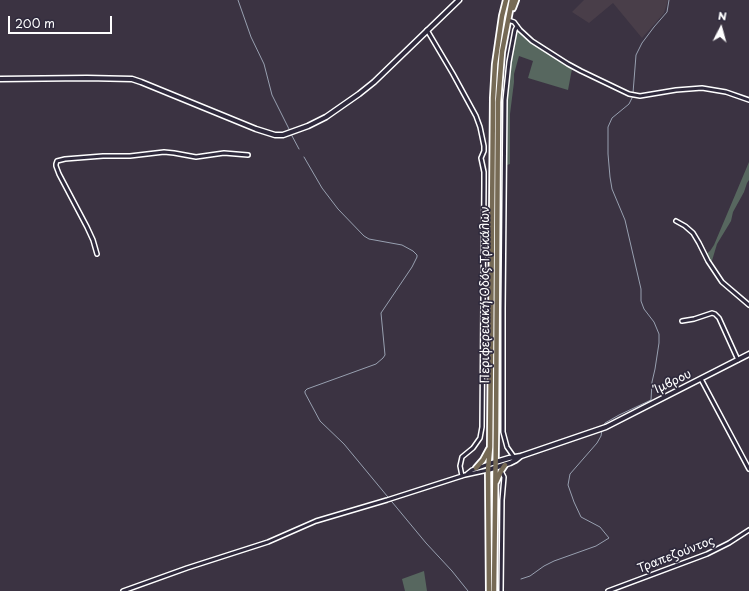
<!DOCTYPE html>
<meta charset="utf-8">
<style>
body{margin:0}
#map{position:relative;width:749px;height:591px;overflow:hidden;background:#3b3342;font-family:"Playpen Sans",sans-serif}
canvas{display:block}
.north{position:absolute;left:701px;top:8px;width:40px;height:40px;-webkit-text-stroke:3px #2f2a3d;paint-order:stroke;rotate:6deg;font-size:11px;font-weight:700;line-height:16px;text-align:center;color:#fff}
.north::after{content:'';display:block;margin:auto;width:14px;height:18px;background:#fff;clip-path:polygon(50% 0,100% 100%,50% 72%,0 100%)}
.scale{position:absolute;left:8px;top:16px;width:104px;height:18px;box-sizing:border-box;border:2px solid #fff;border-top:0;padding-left:5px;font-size:12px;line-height:14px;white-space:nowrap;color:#fff;-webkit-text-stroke:3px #2f2a3d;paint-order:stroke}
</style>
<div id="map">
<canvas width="749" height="591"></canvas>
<div class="north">N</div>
<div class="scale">200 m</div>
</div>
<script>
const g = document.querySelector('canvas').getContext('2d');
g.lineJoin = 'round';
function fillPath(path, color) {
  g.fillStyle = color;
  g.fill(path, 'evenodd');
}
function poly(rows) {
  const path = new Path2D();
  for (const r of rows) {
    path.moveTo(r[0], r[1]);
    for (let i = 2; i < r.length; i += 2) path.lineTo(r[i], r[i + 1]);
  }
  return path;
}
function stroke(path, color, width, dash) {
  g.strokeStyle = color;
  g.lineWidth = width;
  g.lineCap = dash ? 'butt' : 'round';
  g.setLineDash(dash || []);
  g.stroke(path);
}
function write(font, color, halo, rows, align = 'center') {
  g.font = font + ' "Playpen Sans",sans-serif';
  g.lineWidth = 3.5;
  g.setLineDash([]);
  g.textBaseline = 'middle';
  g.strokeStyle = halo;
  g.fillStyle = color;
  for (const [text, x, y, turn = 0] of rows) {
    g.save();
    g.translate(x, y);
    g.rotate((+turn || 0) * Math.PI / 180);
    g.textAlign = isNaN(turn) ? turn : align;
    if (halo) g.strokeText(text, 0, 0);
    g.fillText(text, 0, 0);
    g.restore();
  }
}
fillPath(poly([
 [584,0,668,0,664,13,642,38,613,3,589,23,572,12]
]), '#493e49');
fillPath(poly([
 [516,29,518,29,524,37,536,46,572,69,568,90,528,78,533,61,519,56,514,74,514,82,510,114,510,164,507,165,506,142,507,80],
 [749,162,749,180,747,183,744,192,733,212,731,221,717,244,711,264,705,255,710,251,714,245],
 [424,571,427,591,405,591,402,579]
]), '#57675f');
stroke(poly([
 [238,0,251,37,264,64,272,95,290,131],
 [633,93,636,55,642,43,654,27,667,12,669,0],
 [291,134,299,149],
 [304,157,322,188,338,209,364,236,369,239,402,245,413,251,417,255,417,257,412,267,381,313,385,355,383,358,376,364,307,389,305,391,305,393,320,421,344,444,426,543,452,571,468,591],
 [603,427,605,423,619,415,651,400,652,382,655,369,659,343,659,334,654,322,644,309,641,301,641,289,625,220,612,189,610,177,608,154,608,127,612,118,629,104,633,96],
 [521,579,530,576,544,566,554,561,596,546,609,538,600,527,581,517,574,502,568,485,570,474,597,443,601,436,602,430]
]), '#98a0b0', 1);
const street = poly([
 [508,20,514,22,520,30,532,41,568,64,581,71,629,94,640,96,676,90,702,88,726,92,749,100],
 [427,30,453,74,476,116,480,127,484,146,484,151,481,158,484,172,484,184,482,427,480,438,473,448,462,457,460,466,462,476],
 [676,221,685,226,693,233,699,243,708,261,722,282,749,305],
 [97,254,93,240,87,227,59,174,56,166,56,164,57,161,65,159,103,156,130,156,164,152,174,153,196,157,224,153,248,155],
 [682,321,694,319,712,313,715,314,719,318,738,360],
 [701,379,749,469],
 [514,457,507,447,503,432,503,309,505,100,509,62,515,30,517,26],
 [467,474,472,470,489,464],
 [123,591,187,568,268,542,316,521,387,500,465,475,488,470],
 [501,591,502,500,504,477,501,471],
 [608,591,707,554,729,543,749,530]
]);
const secondary = poly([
 [0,79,87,78,132,79,141,82,256,129,275,135,283,135,308,126,326,117,359,94,374,82,459,0],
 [489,464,509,458,521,456,606,427,749,354],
 [488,470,510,463,516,460,521,456]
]);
const primary = poly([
 [513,8,516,0],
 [476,468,483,460,489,449],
 [496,482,501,471,505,465],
 [489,591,488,470,490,447,491,343,493,98,495,64,502,16,506,0],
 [494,591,496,431,498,102,502,52,512,0]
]);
stroke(street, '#fff', 6);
stroke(secondary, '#fff', 7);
stroke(primary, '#fff', 8);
stroke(street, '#2f2a3d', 3);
stroke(secondary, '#2f2a3d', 4);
stroke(primary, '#766a55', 4.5);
write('12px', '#fff', '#2f2a3d', [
 ["Περιφερειακή Οδός Τρικάλων",486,295,-90],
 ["Ίμβρου",673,382,-26],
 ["Τραπεζούντος",676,555,-21]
]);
</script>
